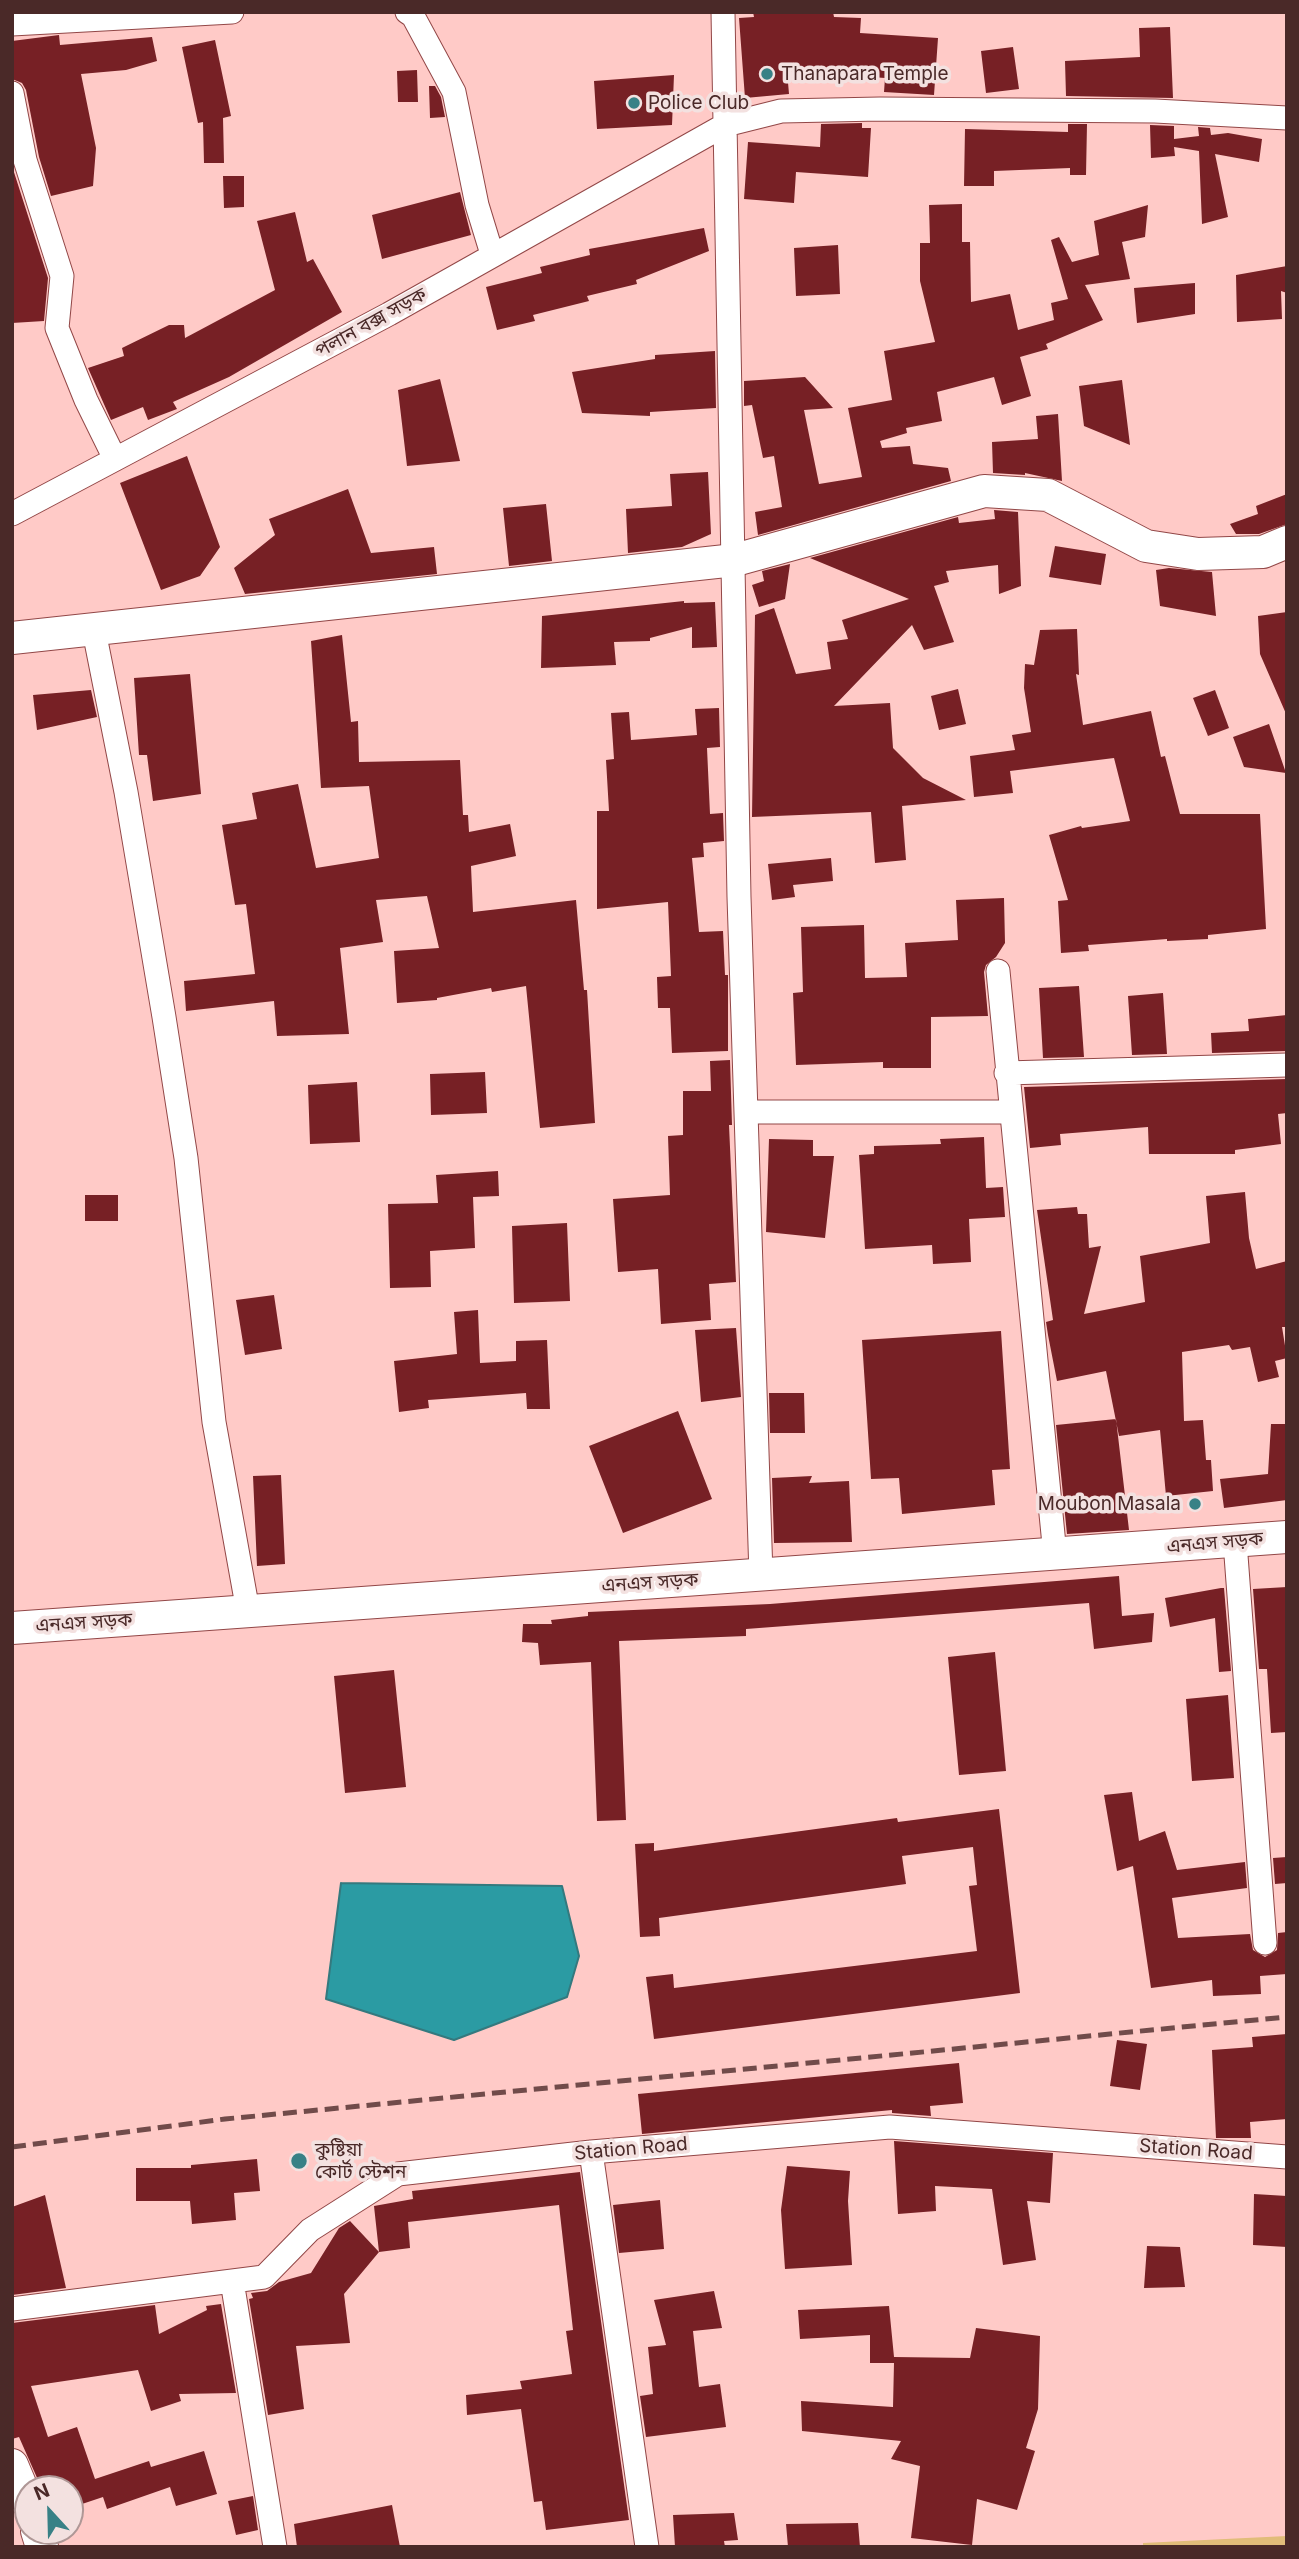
<!DOCTYPE html>
<meta charset="utf-8">
<style>
body{margin:0}
#map{position:relative;width:1299px;height:2559px;overflow:hidden;background:#ffcac7;font-family:Inter,sans-serif}
canvas{display:block}
.frame{position:absolute;inset:0;border:14px solid #4a2928;pointer-events:none}
.north{position:absolute;left:14px;top:2475px;width:70px;height:70px;box-sizing:border-box;background:#f3e1e0;border:2px solid #af9796;border-radius:50%;rotate:338deg;font-size:19px;font-weight:700;line-height:28px;text-align:center;color:#4a2928}
.north::after{content:'';display:block;margin:auto;width:24px;height:32px;background:#388186;clip-path:polygon(50% 0,100% 100%,50% 72%,0 100%)}
</style>
<div id="map">
<canvas width="1299" height="2559"></canvas>
<div class="frame"></div>
<div class="north">N</div>
</div>
<script>
const g = document.querySelector('canvas').getContext('2d');
g.lineJoin = 'round';
function fillPath(path, color) {
  g.fillStyle = color;
  g.fill(path, 'evenodd');
}
function poly(rows) {
  const path = new Path2D();
  for (const r of rows) {
    path.moveTo(r[0], r[1]);
    for (let i = 2; i < r.length; i += 2) path.lineTo(r[i], r[i + 1]);
  }
  return path;
}
function stroke(path, color, width, dash) {
  g.strokeStyle = color;
  g.lineWidth = width;
  g.lineCap = dash ? 'butt' : 'round';
  g.setLineDash(dash || []);
  g.stroke(path);
}
function write(font, color, halo, rows, align = 'center') {
  g.font = font + ' Inter,"Noto Sans Bengali",sans-serif';
  g.lineWidth = 7;
  g.setLineDash([]);
  g.textBaseline = 'middle';
  g.strokeStyle = halo;
  g.fillStyle = color;
  for (const [text, x, y, turn = 0] of rows) {
    g.save();
    g.translate(x, y);
    g.rotate((+turn || 0) * Math.PI / 180);
    g.textAlign = isNaN(turn) ? turn : align;
    if (halo) g.strokeText(text, 0, 0);
    g.fillText(text, 0, 0);
    g.restore();
  }
}
fillPath(poly([
 [1287,2536,1287,2547,1143,2547,1143,2543]
]), '#e1bc79');
const water = poly([
 [341,1883,562,1886,579,1956,567,1997,454,2040,326,1999,341,1883]
]);
fillPath(water, '#2b9ba3');
stroke(water, '#34797e', 2);
fillPath(poly([
 [753,12,833,12,834,17,861,18,860,33,938,38,934,95,884,92,885,78,787,71,789,94,745,98,739,18,754,17],
 [1170,27,1173,98,1066,96,1065,61,1140,57,1139,28],
 [59,35,60,45,152,37,157,61,126,70,81,74,96,148,93,186,51,196,39,157,26,90,22,83,12,79,12,41],
 [215,40,231,116,223,118,224,163,204,163,203,122,198,123,182,47],
 [1013,47,1019,89,986,93,981,51],
 [417,70,418,102,398,102,397,71],
 [674,75,672,125,597,129,594,81],
 [429,86,435,86,441,97,445,117,430,118],
 [862,123,862,128,871,128,868,177,796,172,794,203,744,199,748,142,820,147,821,124],
 [1068,124,1087,124,1086,175,1070,175,1070,168,994,171,994,186,964,186,965,129,1068,132],
 [1150,125,1174,126,1174,139,1199,136,1198,127,1210,128,1211,135,1228,133,1262,139,1259,162,1215,154,1228,217,1202,224,1199,151,1174,147,1175,156,1151,158],
 [12,166,48,278,44,321,12,323],
 [223,176,244,176,244,207,224,208],
 [460,192,471,235,382,259,372,215],
 [962,204,962,242,970,242,971,302,1010,294,1018,330,1054,320,1051,303,1068,299,1051,240,1059,237,1072,262,1099,255,1094,221,1148,205,1145,237,1122,242,1130,279,1085,285,1103,320,1046,344,1048,349,1020,357,1031,396,1002,405,994,377,937,392,942,421,906,428,907,433,880,441,882,448,910,446,913,464,948,468,951,481,758,535,755,512,782,507,774,456,763,458,752,405,744,406,744,381,805,377,833,408,804,410,819,484,862,477,848,408,892,400,884,351,935,342,920,281,920,243,930,243,929,205],
 [295,212,307,262,313,259,342,312,229,377,173,402,177,409,148,420,143,407,111,420,88,368,124,356,122,348,169,325,184,325,185,338,275,290,257,221],
 [704,228,709,251,636,280,637,284,587,296,589,301,533,315,535,321,497,330,486,287,542,273,540,267,590,255,589,249],
 [838,245,840,294,796,296,794,248],
 [1287,266,1287,293,1281,291,1282,319,1237,322,1236,275],
 [1195,283,1195,314,1137,323,1134,288],
 [715,351,716,408,650,412,650,416,582,413,572,372,655,359,655,355],
 [440,379,460,461,407,466,398,390],
 [1122,380,1130,445,1084,426,1079,386],
 [1058,414,1062,481,1025,473,1025,475,993,473,992,442,1038,439,1036,416],
 [187,456,220,547,200,576,161,590,120,483],
 [708,472,711,534,682,547,628,553,626,509,672,506,670,474],
 [348,489,371,553,434,547,437,574,245,594,234,568,275,535,269,519],
 [1287,494,1287,524,1259,534,1236,534,1230,524,1258,514,1256,506],
 [546,504,552,561,509,566,503,508],
 [994,510,1018,512,1021,586,999,594,998,565,946,571,949,582,934,586,954,642,924,650,912,625,834,706,890,703,893,748,923,778,966,800,902,806,906,860,875,863,871,812,752,817,755,615,774,608,796,674,831,669,827,642,848,639,842,620,909,599,810,558,958,517,959,523,995,519],
 [1055,546,1106,554,1101,585,1049,577],
 [790,564,785,599,759,607,752,585,764,581,762,571],
 [1169,568,1212,572,1216,616,1160,606,1156,570],
 [684,601,684,603,715,602,717,647,692,648,692,627,650,638,650,641,614,642,616,665,541,668,542,616],
 [1287,612,1287,716,1260,654,1258,616],
 [1077,629,1079,675,1076,674,1083,725,1151,711,1161,757,1165,756,1180,814,1260,814,1266,929,1208,935,1208,939,1167,941,1167,939,1088,945,1089,951,1061,953,1058,901,1068,900,1049,835,1081,826,1082,828,1130,821,1114,758,1010,771,1013,793,974,797,970,756,1015,750,1012,735,1031,732,1024,688,1025,664,1034,665,1040,630],
 [342,635,351,722,358,721,359,762,460,760,463,815,468,815,469,832,510,824,516,856,471,866,473,912,576,900,584,990,587,990,595,1123,540,1128,526,986,492,992,491,988,437,998,437,1000,397,1003,394,951,439,948,427,896,376,900,383,942,340,948,349,1034,277,1036,274,1001,186,1011,184,981,255,974,246,904,235,905,222,825,257,819,252,793,298,784,316,868,379,858,369,786,321,788,311,641],
 [190,674,201,794,153,801,147,755,139,755,134,678],
 [958,689,966,724,939,730,931,696],
 [91,690,97,717,37,730,33,695],
 [1215,690,1229,728,1208,736,1193,698],
 [719,708,720,747,707,748,710,814,723,813,724,841,703,843,704,857,692,858,699,932,723,931,725,975,728,975,728,1051,672,1053,670,1008,658,1008,657,977,671,976,668,902,597,909,597,811,609,811,606,760,614,759,611,713,629,712,631,740,697,735,695,709],
 [1269,724,1286,773,1244,767,1233,737],
 [831,858,833,881,793,885,795,897,772,900,768,864],
 [1004,898,1005,943,996,957,986,965,984,972,988,1016,931,1017,931,1068,883,1068,883,1062,796,1065,793,993,803,992,801,927,864,925,865,978,907,977,905,943,958,940,956,900],
 [1079,986,1084,1057,1043,1058,1039,988],
 [1163,993,1167,1054,1132,1055,1128,996],
 [1287,1015,1287,1051,1212,1053,1211,1033,1249,1031,1248,1019],
 [730,1060,732,1125,729,1125,736,1282,709,1284,711,1320,661,1324,658,1269,618,1272,613,1199,670,1195,668,1136,683,1135,683,1091,711,1091,710,1061],
 [485,1072,487,1113,431,1115,430,1074],
 [1287,1079,1287,1113,1278,1114,1281,1144,1235,1150,1235,1154,1149,1154,1148,1127,1060,1134,1061,1145,1030,1148,1024,1087],
 [357,1082,360,1142,310,1144,308,1085],
 [984,1137,986,1188,1003,1187,1005,1217,969,1219,971,1262,933,1264,932,1245,865,1249,859,1155,874,1154,874,1146,941,1144,940,1139],
 [769,1139,813,1140,813,1156,834,1156,825,1238,766,1232],
 [498,1171,499,1196,473,1197,475,1248,430,1251,431,1287,390,1288,388,1204,438,1203,436,1175],
 [1245,1192,1249,1238,1256,1269,1287,1261,1287,1327,1282,1327,1287,1358,1275,1361,1279,1377,1258,1382,1250,1347,1232,1350,1229,1345,1182,1352,1184,1421,1203,1420,1206,1460,1211,1460,1213,1491,1166,1496,1160,1430,1119,1436,1106,1371,1057,1381,1048,1335,1046,1322,1053,1320,1037,1210,1077,1207,1078,1214,1087,1214,1089,1248,1101,1246,1084,1314,1145,1302,1140,1256,1210,1243,1206,1196],
 [85,1195,118,1195,118,1221,85,1221],
 [567,1223,570,1301,514,1303,512,1226],
 [274,1295,282,1349,245,1355,236,1300],
 [478,1310,480,1363,516,1361,516,1341,547,1340,550,1409,527,1409,526,1393,428,1400,429,1408,399,1412,394,1361,457,1354,454,1312],
 [736,1328,741,1397,701,1402,695,1330],
 [1001,1331,1010,1469,992,1470,995,1505,902,1514,899,1478,871,1479,862,1340],
 [769,1393,804,1393,805,1433,770,1433],
 [678,1411,712,1499,623,1533,589,1446],
 [1116,1419,1129,1530,1067,1534,1056,1425],
 [1271,1424,1287,1424,1287,1500,1224,1508,1220,1479,1268,1474],
 [281,1475,285,1564,257,1566,253,1476],
 [812,1476,809,1483,849,1481,852,1542,774,1543,772,1478],
 [1119,1576,1122,1616,1154,1613,1152,1642,1094,1649,1089,1603,746,1629,746,1636,619,1641,626,1820,597,1821,591,1662,540,1665,538,1643,522,1642,523,1624,552,1624,551,1620,588,1616,588,1612,770,1604],
 [1287,1587,1287,1732,1271,1733,1267,1669,1259,1669,1253,1589],
 [1221,1588,1224,1588,1231,1671,1219,1672,1215,1618,1170,1627,1165,1598],
 [995,1652,1006,1771,959,1775,948,1657],
 [394,1670,406,1787,345,1793,334,1676],
 [1228,1695,1234,1778,1192,1781,1186,1699],
 [1132,1792,1139,1841,1165,1831,1177,1870,1245,1862,1247,1888,1172,1898,1178,1938,1250,1934,1253,1950,1265,1957,1277,1950,1278,1933,1287,1932,1287,1974,1260,1976,1261,1994,1213,1996,1212,1980,1151,1988,1133,1866,1117,1871,1104,1795],
 [999,1809,1020,1993,654,2039,646,1977,673,1974,674,1988,977,1951,969,1886,977,1885,973,1847,902,1856,906,1884,659,1918,660,1936,640,1937,635,1844,654,1843,654,1851,897,1818,898,1822],
 [1287,1857,1287,1883,1275,1884,1273,1858],
 [1287,2034,1287,2119,1250,2122,1251,2138,1216,2138,1212,2050,1253,2047,1252,2037],
 [1117,2040,1147,2044,1140,2090,1110,2086],
 [959,2063,963,2103,930,2106,931,2116,892,2113,892,2110,642,2134,638,2094],
 [894,2141,1053,2153,1050,2203,1027,2201,1036,2260,1003,2265,992,2189,935,2186,936,2211,898,2214],
 [257,2159,260,2191,234,2193,236,2220,192,2224,190,2201,136,2201,136,2168,191,2168,191,2165],
 [787,2166,850,2171,848,2201,852,2265,785,2269,781,2210],
 [580,2172,629,2520,546,2530,542,2501,534,2502,521,2409,467,2415,466,2395,522,2389,520,2381,572,2374,566,2331,573,2330,559,2205,408,2222,410,2248,379,2252,374,2206,413,2199,412,2191],
 [1254,2194,1287,2196,1287,2247,1253,2245],
 [45,2195,66,2288,12,2295,12,2207],
 [660,2200,664,2249,619,2253,613,2205],
 [350,2221,379,2252,344,2294,350,2343,296,2346,304,2409,268,2415,249,2299,253,2298,251,2293,267,2291,279,2282,311,2273,339,2228],
 [1147,2246,1180,2247,1185,2287,1144,2288],
 [714,2291,722,2328,693,2331,699,2387,720,2384,726,2427,646,2437,640,2396,653,2394,648,2347,666,2345,654,2300],
 [221,2304,236,2393,179,2394,181,2401,151,2411,138,2370,31,2386,48,2437,77,2427,95,2479,149,2461,151,2467,204,2451,217,2494,176,2506,170,2487,107,2509,103,2497,70,2508,70,2489,42,2489,19,2437,12,2439,12,2323,155,2305,159,2334,207,2310,206,2306],
 [889,2306,894,2357,970,2358,976,2328,1040,2336,1038,2409,1026,2448,1035,2451,1017,2510,977,2499,972,2545,911,2538,920,2466,891,2459,901,2441,802,2431,801,2401,893,2407,894,2363,870,2363,870,2335,800,2339,798,2310],
 [253,2496,258,2530,236,2535,228,2501],
 [392,2505,400,2547,297,2547,294,2524],
 [734,2513,738,2540,724,2541,725,2547,675,2547,673,2515],
 [858,2523,860,2547,788,2547,786,2524]
]), '#772025');
const street = poly([
 [407,12,413,16,454,92,477,205,492,254],
 [723,12,739,897,761,1575],
 [12,24,232,12],
 [12,93,25,160,62,276,57,328,86,400,115,459],
 [12,514,389,314,725,125,781,111,880,109,1155,111,1287,118],
 [94,631,126,792,164,1017,186,1158,214,1422,248,1611],
 [998,971,1055,1555],
 [1006,1073,1287,1065],
 [746,1112,1010,1112],
 [1235,1542,1265,1943],
 [591,2152,647,2547],
 [232,2281,275,2547],
 [12,2309,264,2277,310,2230,398,2174,591,2152,890,2127,1287,2157]
]);
const secondary = poly([
 [12,638,735,560,984,491,1048,495,1146,546,1198,554,1263,552,1287,542],
 [12,1628,1287,1537],
 [12,2465,28,2503],
 [37,2531,42,2547]
]);
stroke(street, '#924747', 25);
stroke(secondary, '#924747', 34);
stroke(street, '#fff', 23);
stroke(secondary, '#fff', 32);
stroke(poly([
 [12,2147,225,2119,1287,2017]
]), '#714b4a', 5, [14, 7]);
for (const [x, y, r, color] of [
 [767,74,7,"#388186"],
 [634,103,7,"#388186"],
 [1195,1504,7,"#388186"],
 [299,2161,9,"#388186"]
]) {
  const dot = new Path2D();
  dot.arc(x, y, r, 0, 2 * Math.PI);
  g.fillStyle = color;
  g.fill(dot);
  stroke(dot, '#f3e1e0', 2.5);
}
write('19px', '#4a2928', '#f3e1e0', [
 ["Thanapara Temple",781,74],
 ["Police Club",648,103],
 ["Moubon Masala",1181,1504,"right"],
 ["কুষ্টিয়া",315,2150],
 ["কোর্ট স্টেশন",315,2172]
], 'left');
write('19px', '#4a2928', '#f3e1e0', [
 ["পলান বক্স সড়ক",371,323,-29],
 ["এনএস সড়ক",1215,1543,-5],
 ["এনএস সড়ক",650,1583,-4],
 ["এনএস সড়ক",84,1623,-4],
 ["Station Road",631,2149,-5],
 ["Station Road",1196,2150,4]
]);
</script>
